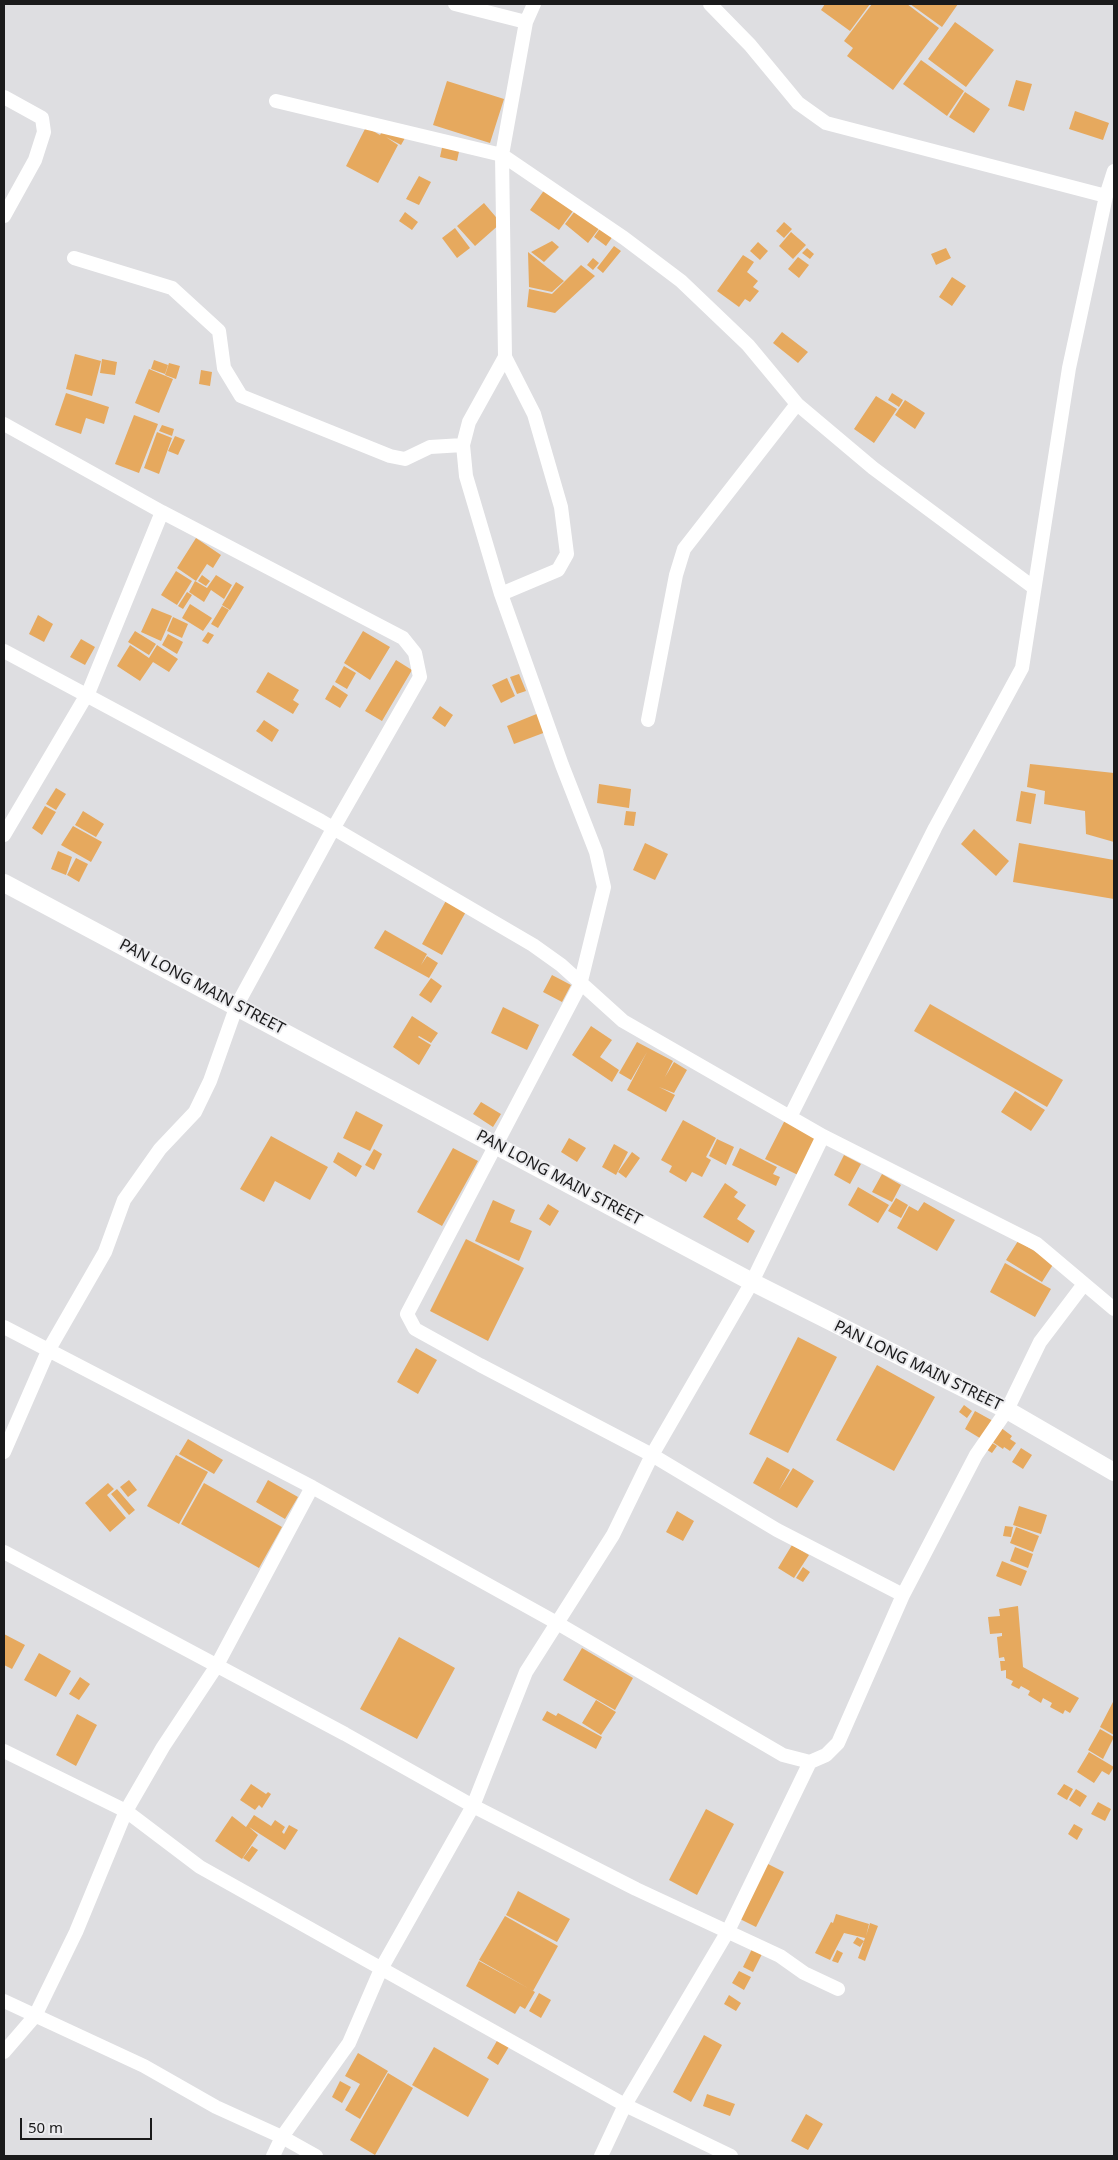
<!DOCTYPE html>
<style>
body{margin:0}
#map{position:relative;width:1118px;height:2160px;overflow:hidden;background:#dedee1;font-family:"Noto Sans",sans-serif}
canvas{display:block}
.frame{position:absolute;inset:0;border:5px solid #1a1a1b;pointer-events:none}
.scale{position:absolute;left:20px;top:2118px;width:132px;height:22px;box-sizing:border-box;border:2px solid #1a1a1b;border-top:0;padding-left:6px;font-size:15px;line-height:18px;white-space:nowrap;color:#1a1a1b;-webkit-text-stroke:4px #ebebee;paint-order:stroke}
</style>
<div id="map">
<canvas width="1118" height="2160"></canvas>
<div class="frame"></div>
<div class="scale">50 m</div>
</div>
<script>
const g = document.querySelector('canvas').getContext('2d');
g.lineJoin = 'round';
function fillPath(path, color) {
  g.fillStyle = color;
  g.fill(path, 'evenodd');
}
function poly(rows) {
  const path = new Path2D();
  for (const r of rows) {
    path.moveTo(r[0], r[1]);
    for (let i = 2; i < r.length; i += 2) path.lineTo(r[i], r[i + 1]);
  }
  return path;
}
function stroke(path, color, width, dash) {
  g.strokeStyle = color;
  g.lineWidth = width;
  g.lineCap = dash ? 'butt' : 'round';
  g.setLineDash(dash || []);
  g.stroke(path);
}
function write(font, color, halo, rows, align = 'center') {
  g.font = font + ' "Noto Sans",sans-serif';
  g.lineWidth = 4;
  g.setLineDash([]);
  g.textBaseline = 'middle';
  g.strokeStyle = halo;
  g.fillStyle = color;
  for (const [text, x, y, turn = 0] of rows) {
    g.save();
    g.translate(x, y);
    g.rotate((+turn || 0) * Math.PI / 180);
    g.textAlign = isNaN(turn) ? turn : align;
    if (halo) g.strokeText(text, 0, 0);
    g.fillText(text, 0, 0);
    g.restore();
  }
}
fillPath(poly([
 [825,4,870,4,850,31,821,10],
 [872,4,907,4,939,28,893,90,847,56,853,48,844,41],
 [910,4,958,4,942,27],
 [955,22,994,50,966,87,928,59],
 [921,60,964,91,947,116,903,84],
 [1016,80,1032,84,1024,111,1008,106],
 [447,81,504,99,490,143,433,125],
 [965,92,990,109,974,133,949,117],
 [1075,111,1109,123,1103,140,1069,129],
 [366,127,380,135,384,128,405,138,401,145,386,137,398,145,378,183,346,166],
 [443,143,460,147,457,161,440,157],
 [419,176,431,182,419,205,406,199],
 [550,182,579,203,559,230,530,210],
 [484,203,501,223,475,246,457,226],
 [578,207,601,226,588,243,565,224],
 [405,212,418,222,412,230,399,221],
 [784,222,792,229,784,238,776,231],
 [601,227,613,236,606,246,594,237],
 [455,228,470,248,457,258,442,238],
 [791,232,806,245,793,259,779,246],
 [552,241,559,247,544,262,531,252],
 [758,242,768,251,760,260,750,251],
 [614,246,621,251,603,273,597,268],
 [807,248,814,254,810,259,802,253],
 [946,248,951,258,936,265,931,254],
 [528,252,564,281,552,292,529,287],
 [743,255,754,262,747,272,758,281,753,287,759,291,750,302,745,299,739,307,717,291],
 [798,257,809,265,799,278,788,269],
 [593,258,599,263,593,270,587,265],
 [581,265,595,276,555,313,527,307,529,289,552,294],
 [952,277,966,286,952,306,939,297],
 [782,332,808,352,798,363,773,343],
 [75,354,101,361,92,396,66,389],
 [102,359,117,362,115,375,100,373],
 [154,360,168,365,165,374,151,369],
 [169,363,180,366,176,379,165,375],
 [149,369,173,379,159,413,135,403],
 [201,370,212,372,210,386,199,384],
 [66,393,109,407,104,424,86,418,81,434,55,425],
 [892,393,903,400,899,407,888,400],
 [876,396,897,409,874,443,854,429],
 [905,400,925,413,915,429,895,415],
 [134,415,158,424,139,473,115,464],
 [162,425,174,429,172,436,159,431],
 [157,432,172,438,159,474,144,468],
 [175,436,185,440,178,455,168,451],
 [196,538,221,555,213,568,207,564,196,581,177,568],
 [176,571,192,581,177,605,161,595],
 [202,575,210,581,206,586,198,581],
 [216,575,232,585,224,599,211,590,204,602,189,592,195,581,207,588],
 [236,582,244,587,230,610,222,605],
 [187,592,192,595,183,609,178,606],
 [190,604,212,618,203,631,182,618],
 [222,606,229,610,218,628,211,624],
 [152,608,172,616,161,641,141,632],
 [38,615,53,624,44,642,29,634],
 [173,617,188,624,182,638,167,631],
 [135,631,156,644,149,655,128,642],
 [363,631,390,647,370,680,344,663],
 [208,632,214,635,208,644,202,641],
 [168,634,183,642,177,654,162,645],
 [81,639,95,647,85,665,70,657],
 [130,645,149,658,157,645,178,659,169,672,153,662,140,681,117,666],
 [396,660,412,670,382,721,365,711],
 [344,666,356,673,347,689,335,682],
 [268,672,299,690,293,700,299,704,293,714,256,692],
 [519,674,526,691,517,694,510,677],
 [507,678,515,696,501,703,492,685],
 [333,685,348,695,340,708,325,699],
 [440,706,453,715,445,727,432,718],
 [539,713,546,732,514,744,507,726],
 [264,720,279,730,272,742,256,731],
 [1030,764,1114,773,1114,842,1086,834,1085,811,1044,804,1045,791,1027,787],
 [599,784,631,789,629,808,597,803],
 [56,788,66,794,56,810,46,804],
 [1021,791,1036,794,1031,824,1016,821],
 [45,806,56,812,42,835,32,828],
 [83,811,104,824,96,837,75,825],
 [626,811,636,812,634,826,624,825],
 [73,826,102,842,91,862,61,845],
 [974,829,1009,861,996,876,961,844],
 [645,843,668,854,655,880,633,870],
 [1019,843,1114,860,1114,899,1013,882],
 [58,851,72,857,66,875,51,869],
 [76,858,88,864,79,882,67,875],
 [448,897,468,908,442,955,422,944],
 [385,930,427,954,421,965,427,956,438,963,429,978,374,948],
 [552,975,571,985,562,1002,543,992],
 [431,978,442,986,431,1003,419,995],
 [930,1004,1063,1080,1047,1107,914,1031],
 [503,1007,539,1025,527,1050,491,1033],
 [412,1016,438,1033,431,1043,419,1036,418,1037,431,1045,419,1065,393,1047],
 [591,1026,612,1040,600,1057,619,1070,612,1082,572,1055],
 [637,1042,673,1061,665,1077,674,1062,687,1070,674,1093,659,1087,675,1095,666,1112,627,1090,647,1052,631,1080,619,1073],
 [1015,1091,1045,1110,1031,1131,1001,1112],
 [481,1102,501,1114,493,1127,473,1114],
 [356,1111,383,1125,370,1151,343,1138],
 [683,1120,716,1138,706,1157,711,1160,702,1177,692,1172,686,1182,669,1172,672,1166,661,1160],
 [785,1120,818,1136,798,1175,765,1159],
 [271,1136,328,1167,310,1200,275,1181,264,1202,240,1189],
 [569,1138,586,1148,577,1162,561,1152],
 [717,1139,734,1147,726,1165,709,1156],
 [614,1144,628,1152,616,1175,602,1167],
 [453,1148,478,1161,442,1226,417,1212],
 [740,1148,777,1167,773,1174,780,1177,776,1186,732,1165],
 [374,1149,382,1154,374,1170,365,1165],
 [338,1152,362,1166,356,1177,333,1162],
 [632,1152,640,1158,626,1178,618,1172],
 [844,1155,861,1164,850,1184,834,1175],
 [882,1174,901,1185,892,1202,872,1192],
 [725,1183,738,1192,734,1197,746,1205,737,1219,755,1231,748,1243,703,1217],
 [858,1187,889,1205,878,1223,848,1205],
 [896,1198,908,1205,901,1218,888,1211],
 [493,1200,515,1210,510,1222,532,1231,519,1261,475,1241],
 [924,1202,955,1220,937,1251,897,1228,909,1206,918,1211],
 [548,1204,559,1211,550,1226,539,1219],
 [466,1239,524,1268,488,1341,430,1311],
 [1018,1241,1054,1263,1042,1282,1006,1260],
 [1005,1263,1051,1289,1035,1317,990,1292],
 [798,1337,837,1357,788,1453,749,1434],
 [416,1348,437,1360,418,1394,397,1382],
 [877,1365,935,1397,894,1471,836,1440],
 [964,1405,972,1411,967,1418,959,1412],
 [975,1411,993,1421,983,1440,965,1429],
 [1000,1427,1012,1436,1010,1439,1016,1443,1010,1451,1004,1447,1003,1449,988,1439],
 [188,1439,223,1460,214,1474,179,1454],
 [989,1441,997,1446,992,1453,984,1448],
 [1021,1448,1032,1455,1023,1469,1012,1462],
 [176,1455,208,1472,179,1524,147,1506],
 [767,1457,790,1470,779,1490,793,1468,814,1481,797,1508,753,1483],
 [129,1480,137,1490,128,1497,120,1487],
 [268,1480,298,1497,285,1519,256,1502],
 [108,1483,114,1489,107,1495,126,1518,110,1532,85,1503],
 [204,1483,282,1527,259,1568,181,1524],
 [117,1489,135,1510,129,1515,111,1494],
 [1019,1506,1047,1515,1041,1534,1013,1525],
 [677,1511,694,1521,683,1541,666,1532],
 [1005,1526,1013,1527,1011,1537,1003,1536],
 [1016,1527,1039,1536,1033,1552,1010,1543],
 [792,1545,809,1555,794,1578,778,1568],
 [1015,1547,1033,1554,1028,1568,1010,1561],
 [1002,1561,1027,1571,1021,1586,996,1576],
 [803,1567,810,1572,803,1582,796,1578],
 [1018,1606,1023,1667,1079,1698,1070,1713,1065,1710,1063,1714,1050,1707,1052,1703,1043,1698,1041,1703,1028,1695,1030,1691,1021,1686,1019,1689,1011,1685,1013,1681,1006,1678,1006,1670,1001,1671,1000,1661,1005,1661,1004,1657,999,1658,997,1637,1002,1636,1002,1633,990,1634,988,1617,1000,1616,999,1609],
 [4,1634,25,1645,12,1669,4,1665],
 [399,1637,455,1668,417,1739,360,1709],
 [582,1648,633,1678,615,1710,563,1680],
 [39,1653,71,1671,56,1697,24,1680],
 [80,1677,90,1684,79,1700,69,1694],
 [596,1700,616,1712,601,1735,582,1723],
 [1114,1700,1114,1735,1100,1727],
 [547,1711,556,1716,558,1713,602,1737,596,1749,542,1720],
 [77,1714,97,1725,76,1766,56,1755],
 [1100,1729,1114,1737,1103,1759,1088,1750],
 [1089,1752,1114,1767,1109,1775,1102,1771,1094,1783,1077,1772],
 [251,1784,266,1794,268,1792,271,1794,262,1808,259,1805,255,1810,240,1800],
 [1064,1784,1073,1789,1067,1800,1057,1794],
 [1076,1789,1087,1796,1080,1807,1069,1800],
 [1098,1802,1111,1809,1105,1821,1091,1814],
 [706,1809,734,1824,697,1895,669,1880],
 [254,1815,271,1826,275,1820,285,1827,282,1832,284,1834,289,1825,298,1830,285,1850,249,1827,258,1835,242,1859,215,1841,232,1816,246,1827],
 [1074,1824,1083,1829,1077,1840,1068,1834],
 [252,1846,258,1850,249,1862,243,1858],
 [766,1863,784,1872,756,1927,738,1918],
 [518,1891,570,1919,557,1942,506,1915],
 [836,1914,869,1924,866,1936,870,1923,878,1926,865,1961,858,1958,865,1938,844,1933,830,1960,815,1953,831,1922,833,1923],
 [505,1916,558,1946,533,1991,479,1960],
 [857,1937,864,1941,860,1947,853,1943],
 [752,1949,762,1954,753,1972,743,1967],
 [837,1950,843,1953,838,1963,832,1961],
 [479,1961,535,1992,525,2009,520,2006,515,2014,466,1986],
 [739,1971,751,1977,744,1990,732,1983],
 [539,1993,551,2000,541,2018,529,2011],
 [729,1995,741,2003,736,2011,724,2004],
 [704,2035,722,2045,691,2102,673,2092],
 [498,2039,510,2045,498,2065,487,2058],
 [434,2047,489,2079,468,2117,412,2085],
 [358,2053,388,2071,360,2119,345,2110,360,2084,345,2076],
 [388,2073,413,2088,375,2155,350,2140],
 [340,2081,351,2087,342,2103,332,2097],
 [707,2094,735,2104,730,2116,703,2106],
 [806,2114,823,2124,808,2150,791,2141]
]), '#e6a95e');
stroke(poly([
 [455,4,526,22],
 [534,4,526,22,502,155,505,357,469,422,463,445,466,476,501,594,562,765,596,852,604,887,580,985,407,1314,415,1329,480,1365,652,1455,777,1530,903,1595],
 [710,4,750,45,798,103,826,123,1106,196],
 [4,97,42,118,44,132,35,160,4,216],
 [276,101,502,155,624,238,681,281,748,345,797,404,873,468,1033,587],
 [74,258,172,288,219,331,224,368,241,396,390,456,405,459,430,447,463,445],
 [4,424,162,512,403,638,415,653,420,677,333,829,237,1005,210,1081,195,1112,160,1149,124,1200,105,1252,48,1351,4,1452],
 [501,594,558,570,567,554,561,507,534,414,505,357],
 [4,651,321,821,533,945,561,965,623,1021,823,1136,1037,1244,1114,1309],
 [648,720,676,575,684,549,797,404],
 [4,835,89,691,162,512],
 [790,1117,935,828,1022,668,1069,368,1106,196,1114,171],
 [4,1327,312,1487,557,1623,783,1755,810,1762,826,1755,838,1743,903,1595,976,1455,1007,1410,1040,1342,1084,1284],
 [4,1552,345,1734,473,1806,636,1889,780,1956,804,1973,838,1989],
 [4,1751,126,1811,200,1867,625,2105,731,2156],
 [4,2001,144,2066,216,2107,282,2137,316,2156],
 [4,2052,35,2016,76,1932,126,1811,163,1747,216,1667,312,1487],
 [273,2156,282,2137,349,2043,381,1969,473,1806,526,1672,613,1535,652,1455,752,1282,823,1136],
 [601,2156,625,2105,728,1931,810,1762]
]), '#fff', 14);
stroke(poly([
 [4,883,752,1282,1007,1410,1114,1472]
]), '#fff', 18);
write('16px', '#1a1a1b', '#ebebee', [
 ["PAN LONG MAIN STREET",202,987,28],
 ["PAN LONG MAIN STREET",559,1178,28],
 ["PAN LONG MAIN STREET",918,1366,26]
]);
</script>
